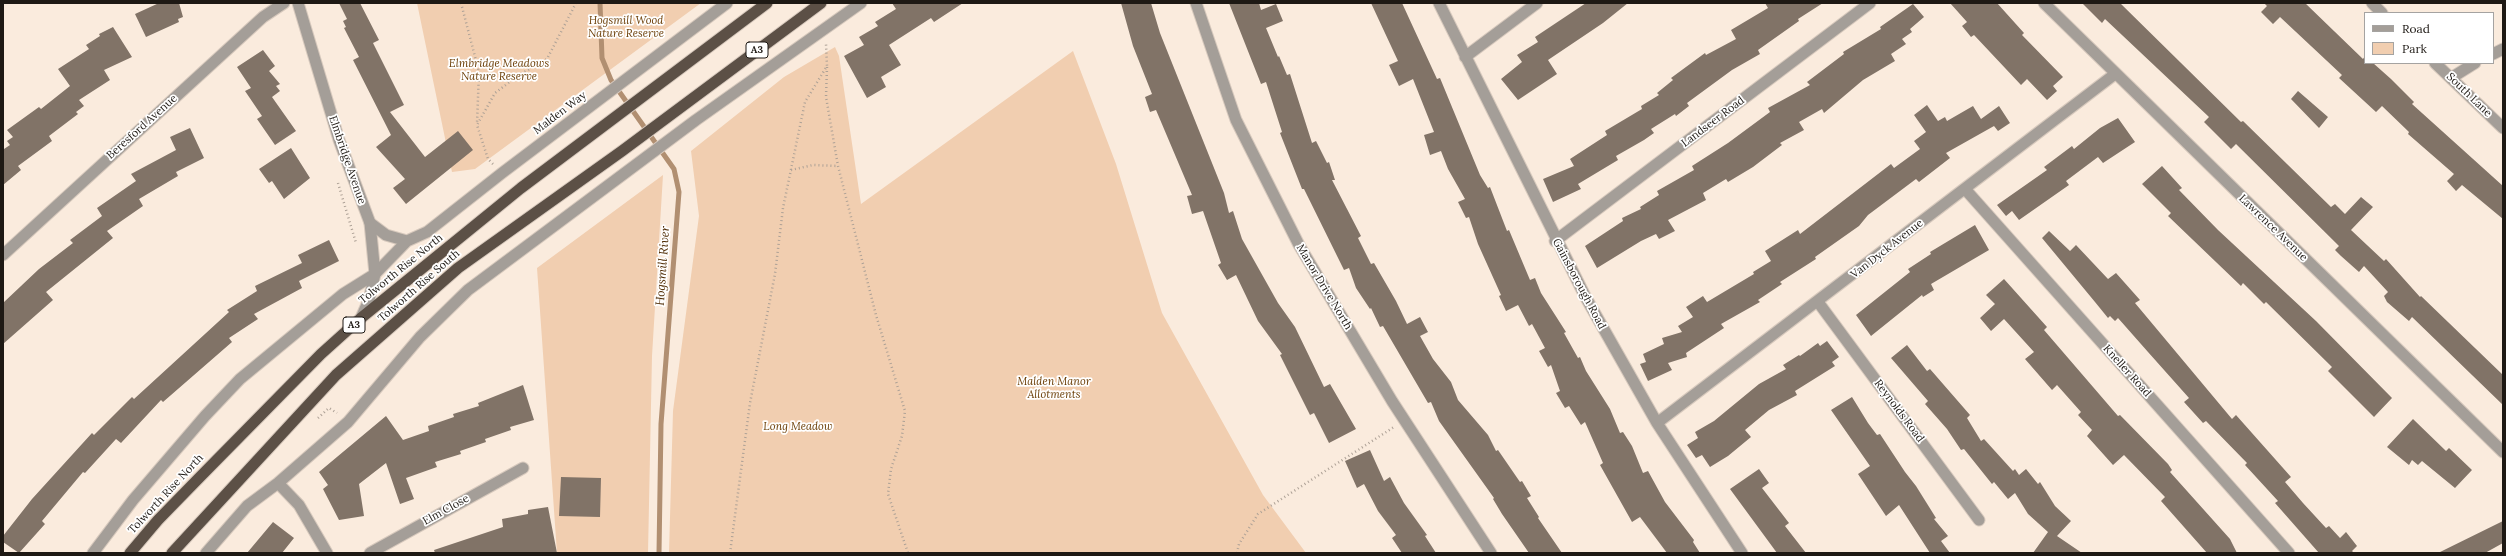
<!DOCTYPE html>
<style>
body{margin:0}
#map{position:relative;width:2506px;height:556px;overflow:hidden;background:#faebdd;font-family:Lora,serif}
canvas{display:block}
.frame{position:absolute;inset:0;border:4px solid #1e1914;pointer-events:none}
.legend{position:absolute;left:2364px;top:12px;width:130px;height:52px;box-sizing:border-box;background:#fff;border:1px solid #a5a3a1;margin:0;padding:5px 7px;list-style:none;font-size:12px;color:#1e1914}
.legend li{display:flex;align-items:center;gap:8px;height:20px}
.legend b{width:20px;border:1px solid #a5a3a1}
</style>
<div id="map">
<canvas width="2506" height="556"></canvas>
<div class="frame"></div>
<ul class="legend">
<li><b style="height:5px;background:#a49e98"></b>Road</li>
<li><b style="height:11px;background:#f1ceb0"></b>Park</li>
</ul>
</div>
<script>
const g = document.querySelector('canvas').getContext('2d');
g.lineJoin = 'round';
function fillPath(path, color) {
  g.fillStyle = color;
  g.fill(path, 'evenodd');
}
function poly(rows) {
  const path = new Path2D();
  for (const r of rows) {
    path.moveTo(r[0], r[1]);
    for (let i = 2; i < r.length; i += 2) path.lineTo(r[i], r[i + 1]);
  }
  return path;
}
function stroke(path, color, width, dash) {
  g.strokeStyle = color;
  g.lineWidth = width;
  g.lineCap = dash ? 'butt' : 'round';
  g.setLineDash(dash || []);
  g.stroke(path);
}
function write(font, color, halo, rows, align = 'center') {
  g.font = font + ' Lora,serif';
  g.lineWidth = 3.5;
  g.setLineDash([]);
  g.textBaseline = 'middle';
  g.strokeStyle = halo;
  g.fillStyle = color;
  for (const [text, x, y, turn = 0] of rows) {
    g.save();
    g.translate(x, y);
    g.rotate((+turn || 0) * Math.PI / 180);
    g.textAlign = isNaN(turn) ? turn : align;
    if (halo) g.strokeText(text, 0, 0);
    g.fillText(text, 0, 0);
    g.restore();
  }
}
fillPath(poly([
 [417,3,701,3,475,169,452,172],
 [835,47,839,56,861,204,1073,51,1116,164,1162,313,1263,495,1306,553,669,553,673,411,699,216,691,151,784,77],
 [663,175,652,356,648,553,557,553,537,268]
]), '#f1ceb0');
stroke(poly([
 [600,3,602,58,611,80,674,169,679,192,661,424,659,553]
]), '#b18f71', 5);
fillPath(poly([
 [159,3,179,3,183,17,178,19,179,22,146,37,135,14],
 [339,3,360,3,379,40,373,43,404,105,390,112,425,157,458,131,473,150,406,204,393,188,405,179,376,147,391,135,353,60,359,57,344,28,346,27,343,21,347,19],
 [892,3,963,3,934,22,931,18,889,45,901,65,881,77,886,87,867,98,844,56,864,45,859,37,878,26,875,22,896,9],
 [1121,3,1151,3,1160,33,1224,193,1229,213,1233,211,1242,239,1278,303,1295,327,1324,387,1330,384,1356,429,1329,443,1314,413,1310,415,1280,355,1282,354,1258,321,1236,275,1227,280,1218,265,1221,263,1203,211,1192,214,1187,196,1192,195,1156,110,1150,112,1145,97,1152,94,1133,46],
 [1229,3,1259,3,1261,10,1276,4,1283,21,1266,28,1278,57,1279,56,1287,75,1290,74,1312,143,1316,141,1327,163,1329,162,1335,180,1332,180,1361,236,1358,238,1371,264,1374,263,1396,301,1407,324,1420,317,1428,332,1420,336,1433,359,1451,382,1458,400,1488,435,1496,451,1498,450,1520,482,1522,481,1531,496,1527,498,1539,517,1538,518,1562,553,1529,553,1502,514,1493,499,1494,498,1439,421,1431,402,1428,403,1383,326,1380,327,1371,308,1370,309,1356,288,1349,268,1344,270,1304,189,1302,189,1280,133,1282,132,1266,82,1261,84],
 [1371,3,1402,3,1437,79,1440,78,1480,175,1488,188,1490,187,1507,231,1509,230,1530,280,1535,278,1541,293,1566,332,1564,333,1578,358,1580,357,1586,371,1610,409,1620,433,1623,432,1632,446,1643,473,1648,471,1665,502,1694,540,1693,542,1700,553,1667,553,1640,517,1632,522,1600,465,1603,463,1585,422,1581,425,1569,406,1565,408,1556,393,1560,391,1551,365,1548,367,1539,351,1545,348,1532,324,1529,326,1518,305,1506,311,1499,296,1501,295,1478,244,1469,217,1466,218,1458,202,1465,199,1448,169,1441,151,1430,155,1424,135,1434,132,1413,79,1399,86,1389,65,1398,61],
 [1586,3,1628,3,1603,23,1548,60,1557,74,1518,100,1501,79,1522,62,1517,55,1538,42,1535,37],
 [1765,3,1823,3,1798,19,1799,21,1758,50,1760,54,1732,70,1687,103,1689,106,1676,116,1675,114,1651,129,1654,133,1644,140,1616,156,1618,160,1578,184,1581,189,1553,202,1543,179,1574,166,1570,159,1607,135,1605,131,1642,109,1641,106,1659,95,1657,93,1673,80,1671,78,1705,53,1706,55,1736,39,1731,30,1768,8],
 [1950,3,1997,3,2024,33,2022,35,2063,77,2053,86,2057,91,2047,100,2027,79,2021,85,1974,35,1971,37,1962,26,1967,22],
 [2082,3,2120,3,2241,122,2243,121,2331,207,2335,204,2345,214,2361,197,2373,207,2351,230,2384,261,2386,259,2420,297,2421,296,2503,375,2503,405,2412,317,2409,321,2387,302,2384,296,2388,292,2364,266,2359,272,2341,256,2335,250,2339,246,2236,144,2231,149,2204,122,2209,117,2105,19,2102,23],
 [2264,3,2305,3,2363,59,2365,56,2365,63,2373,63,2391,79,2414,102,2412,104,2503,186,2503,219,2462,185,2456,191,2447,181,2454,174,2408,134,2409,132,2382,106,2376,112,2339,78,2342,75,2280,17,2273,24,2261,12,2267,6],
 [1913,4,1924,17,1910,29,1912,32,1902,39,1906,44,1891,54,1895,61,1863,80,1824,113,1822,109,1799,122,1804,130,1780,143,1782,145,1753,167,1728,182,1726,179,1703,193,1706,200,1668,220,1675,231,1659,239,1656,234,1641,241,1597,268,1585,246,1623,221,1622,218,1641,209,1640,207,1659,195,1657,191,1694,170,1692,166,1728,143,1770,112,1768,108,1810,85,1807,82,1844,54,1843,52,1881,29,1880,27],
 [113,27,132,57,104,70,110,80,79,100,84,106,76,112,78,114,49,136,52,141,18,166,21,170,3,185,3,147,4,149,10,145,7,141,13,137,7,130,39,107,41,109,70,86,58,69,89,49,86,45,100,36,99,34],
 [263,50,275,66,269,71,280,84,276,86,280,91,272,97,296,131,275,145,257,119,262,116,245,91,251,88,237,67],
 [2298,91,2328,117,2319,128,2291,99],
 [1927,105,1938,121,1945,117,1947,121,1973,106,1981,119,1999,106,2010,123,1998,131,1994,126,1946,153,1950,158,1919,182,1916,179,1868,215,1859,226,1815,257,1816,259,1780,282,1782,284,1758,300,1760,302,1721,324,1724,328,1686,353,1687,357,1668,363,1672,370,1648,381,1640,364,1646,362,1643,354,1664,344,1662,338,1682,332,1678,326,1693,317,1686,307,1703,296,1707,302,1754,274,1753,272,1771,261,1765,251,1798,230,1800,234,1891,164,1894,168,1920,149,1914,141,1926,132,1914,115],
 [2118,118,2135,142,2103,163,2098,157,2066,181,2069,185,2019,220,2012,211,2006,216,1997,205,2047,170,2044,167,2072,146,2074,149,2100,128],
 [190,128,204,158,176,172,178,176,139,199,143,206,107,231,113,238,46,292,53,300,3,344,3,303,39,269,73,243,70,240,102,216,97,208,136,181,131,174,176,150,170,137],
 [291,148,310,178,284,199,272,181,269,183,259,169],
 [2162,166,2182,188,2179,190,2218,230,2316,321,2392,398,2374,417,2328,371,2332,367,2266,302,2264,304,2243,283,2241,286,2168,216,2171,213,2142,184],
 [1975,225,1989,250,1931,284,1934,290,1923,297,1922,295,1871,336,1856,315,1910,272,1908,269,1931,254,1930,252],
 [2049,231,2070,251,2076,245,2108,279,2116,273,2140,300,2135,303,2232,419,2236,415,2291,477,2285,482,2303,503,2326,528,2329,526,2340,538,2346,532,2357,546,2352,551,2354,553,2319,553,2275,503,2278,501,2245,465,2247,463,2206,421,2203,423,2184,402,2189,398,2148,352,2118,318,2115,321,2110,316,2108,318,2095,302,2042,238],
 [329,240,339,261,299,281,302,288,254,314,258,319,229,338,232,342,163,402,161,400,121,443,116,439,85,473,83,472,42,521,45,524,19,553,3,542,3,536,32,499,92,433,94,435,132,397,134,399,229,312,227,310,257,291,255,286,302,263,298,255],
 [2004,279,2047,327,2044,330,2118,416,2120,415,2168,464,2172,470,2170,472,2230,539,2237,553,2207,553,2161,501,2165,497,2124,455,2113,465,2087,436,2092,430,2078,415,2081,412,2057,385,2052,390,2025,359,2034,352,2004,319,1991,331,1980,318,1995,304,1986,295],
 [1827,341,1839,357,1832,362,1835,366,1795,391,1797,395,1769,410,1745,430,1751,437,1728,456,1710,467,1702,455,1696,458,1687,445,1698,438,1695,432,1714,421,1759,384,1786,369,1783,365,1799,355,1800,356,1818,343,1820,346],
 [1907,345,1927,371,1930,369,1970,415,1967,418,1981,441,1984,439,2013,471,2015,469,2019,475,2026,469,2038,484,2040,482,2055,506,2071,521,2057,536,2082,553,2033,553,2048,532,2028,514,2015,493,2008,499,1994,482,1992,484,1964,449,1961,450,1947,429,1925,404,1928,401,1891,358],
 [523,385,534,420,510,427,511,430,485,439,486,442,460,451,461,454,435,462,437,467,406,478,414,499,400,504,386,463,359,484,364,516,339,520,323,489,328,485,319,472,386,416,403,440,429,431,428,426,454,417,453,414,479,406,478,403],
 [1852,397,1868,423,1877,435,1880,434,1905,472,1916,486,1936,518,1934,519,1948,536,1941,541,1950,553,1930,553,1899,505,1886,516,1858,474,1870,466,1831,410],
 [2413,419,2446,451,2449,448,2472,470,2455,488,2422,461,2418,465,2412,460,2409,465,2387,447],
 [1370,450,1384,481,1390,477,1404,503,1427,535,1425,536,1436,553,1402,553,1392,538,1396,535,1378,511,1364,484,1357,488,1345,461],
 [1759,469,1769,483,1762,488,1789,523,1785,526,1806,553,1777,553,1730,489],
 [561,477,601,478,600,517,559,516],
 [548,507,557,553,435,553,434,550,503,527,502,519,528,514,528,510],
 [2503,521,2503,543,2485,553,2438,553],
 [273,522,294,538,282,553,247,553]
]), '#817367');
const minor = poly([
 [1196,3,1236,120,1299,245,1392,401,1491,553],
 [1439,3,1585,296,1657,423,1742,553],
 [2044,3,2503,452],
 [2493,54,2503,49],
 [1465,57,1537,3],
 [2451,78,2475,63],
 [1965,189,2289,553],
 [370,223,386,235,407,241,427,232,502,173,727,3],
 [1555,241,1870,3],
 [3,255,263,17,284,3],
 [1818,302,1979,520],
 [1657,423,2115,74],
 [278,483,299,505,327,553],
 [93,553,133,500,205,416,240,379,343,294,375,274,407,241],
 [206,553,247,506,278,483,348,422,420,337,468,290,696,120,861,3],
 [370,553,523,468]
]);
const tertiary = poly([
 [298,3,339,140,370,223,375,274,369,300,361,318],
 [2372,3,2382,13],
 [2435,63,2503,128]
]);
const trunk = poly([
 [130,553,158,520,197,480,321,354,361,318,521,188,767,3],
 [172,553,336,375,458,268,622,151,821,3]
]);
stroke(minor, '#d7c9bd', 13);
stroke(tertiary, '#d7c9bd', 13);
stroke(trunk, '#d7c9bd', 13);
stroke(poly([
 [461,3,479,72,477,124],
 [827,67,826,97,838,166,876,315,905,411,902,436,891,469,888,494,908,553],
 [493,164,488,159,477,125,495,93,519,75,547,59,576,3],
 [791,170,813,165,838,166],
 [338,183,356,243],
 [318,418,329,408,337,413],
 [730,553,750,403,775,274,783,208,805,102,827,66,826,44],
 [1237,553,1239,544,1258,514,1394,427]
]), '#ada196', 2.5, [1, 3]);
stroke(minor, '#a49e98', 11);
stroke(tertiary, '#a49e98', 11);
stroke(trunk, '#5c5046', 11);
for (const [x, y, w] of [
 [757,50,22],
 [354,325,22]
]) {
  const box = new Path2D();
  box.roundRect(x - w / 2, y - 8, w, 16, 3);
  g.fillStyle = '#fff';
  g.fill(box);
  stroke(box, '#1e1914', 1);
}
write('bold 10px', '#1e1914', null, [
 ["A3",757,50],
 ["A3",354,325]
]);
write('italic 11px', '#6b3e06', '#fff', [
 ["Hogsmill Wood",626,21],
 ["Nature Reserve",626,34],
 ["Elmbridge Meadows",499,64],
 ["Nature Reserve",499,77],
 ["Malden Manor",1054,382],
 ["Allotments",1054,395],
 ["Long Meadow",798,427]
]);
write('11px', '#1e1914', '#fff', [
 ["South Lane",2469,95,44],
 ["Malden Way",560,113,-37],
 ["Landseer Road",1713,122,-37],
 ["Beresford Avenue",142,127,-42],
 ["Elmbridge Avenue",347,160,71],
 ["Lawrence Avenue",2273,228,44],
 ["Van Dyck Avenue",1887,249,-38],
 ["Tolworth Rise North",401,269,-39],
 ["Gainsborough Road",1579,284,62],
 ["Tolworth Rise South",419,286,-41],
 ["Manor Drive North",1324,287,59],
 ["Kneller Road",2127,371,48],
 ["Reynolds Road",1899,411,53],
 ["Tolworth Rise North",166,494,-47],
 ["Elm Close",446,510,-29]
]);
write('italic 12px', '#4f2c04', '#fff', [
 ["Hogsmill River",663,266,-86]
]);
</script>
